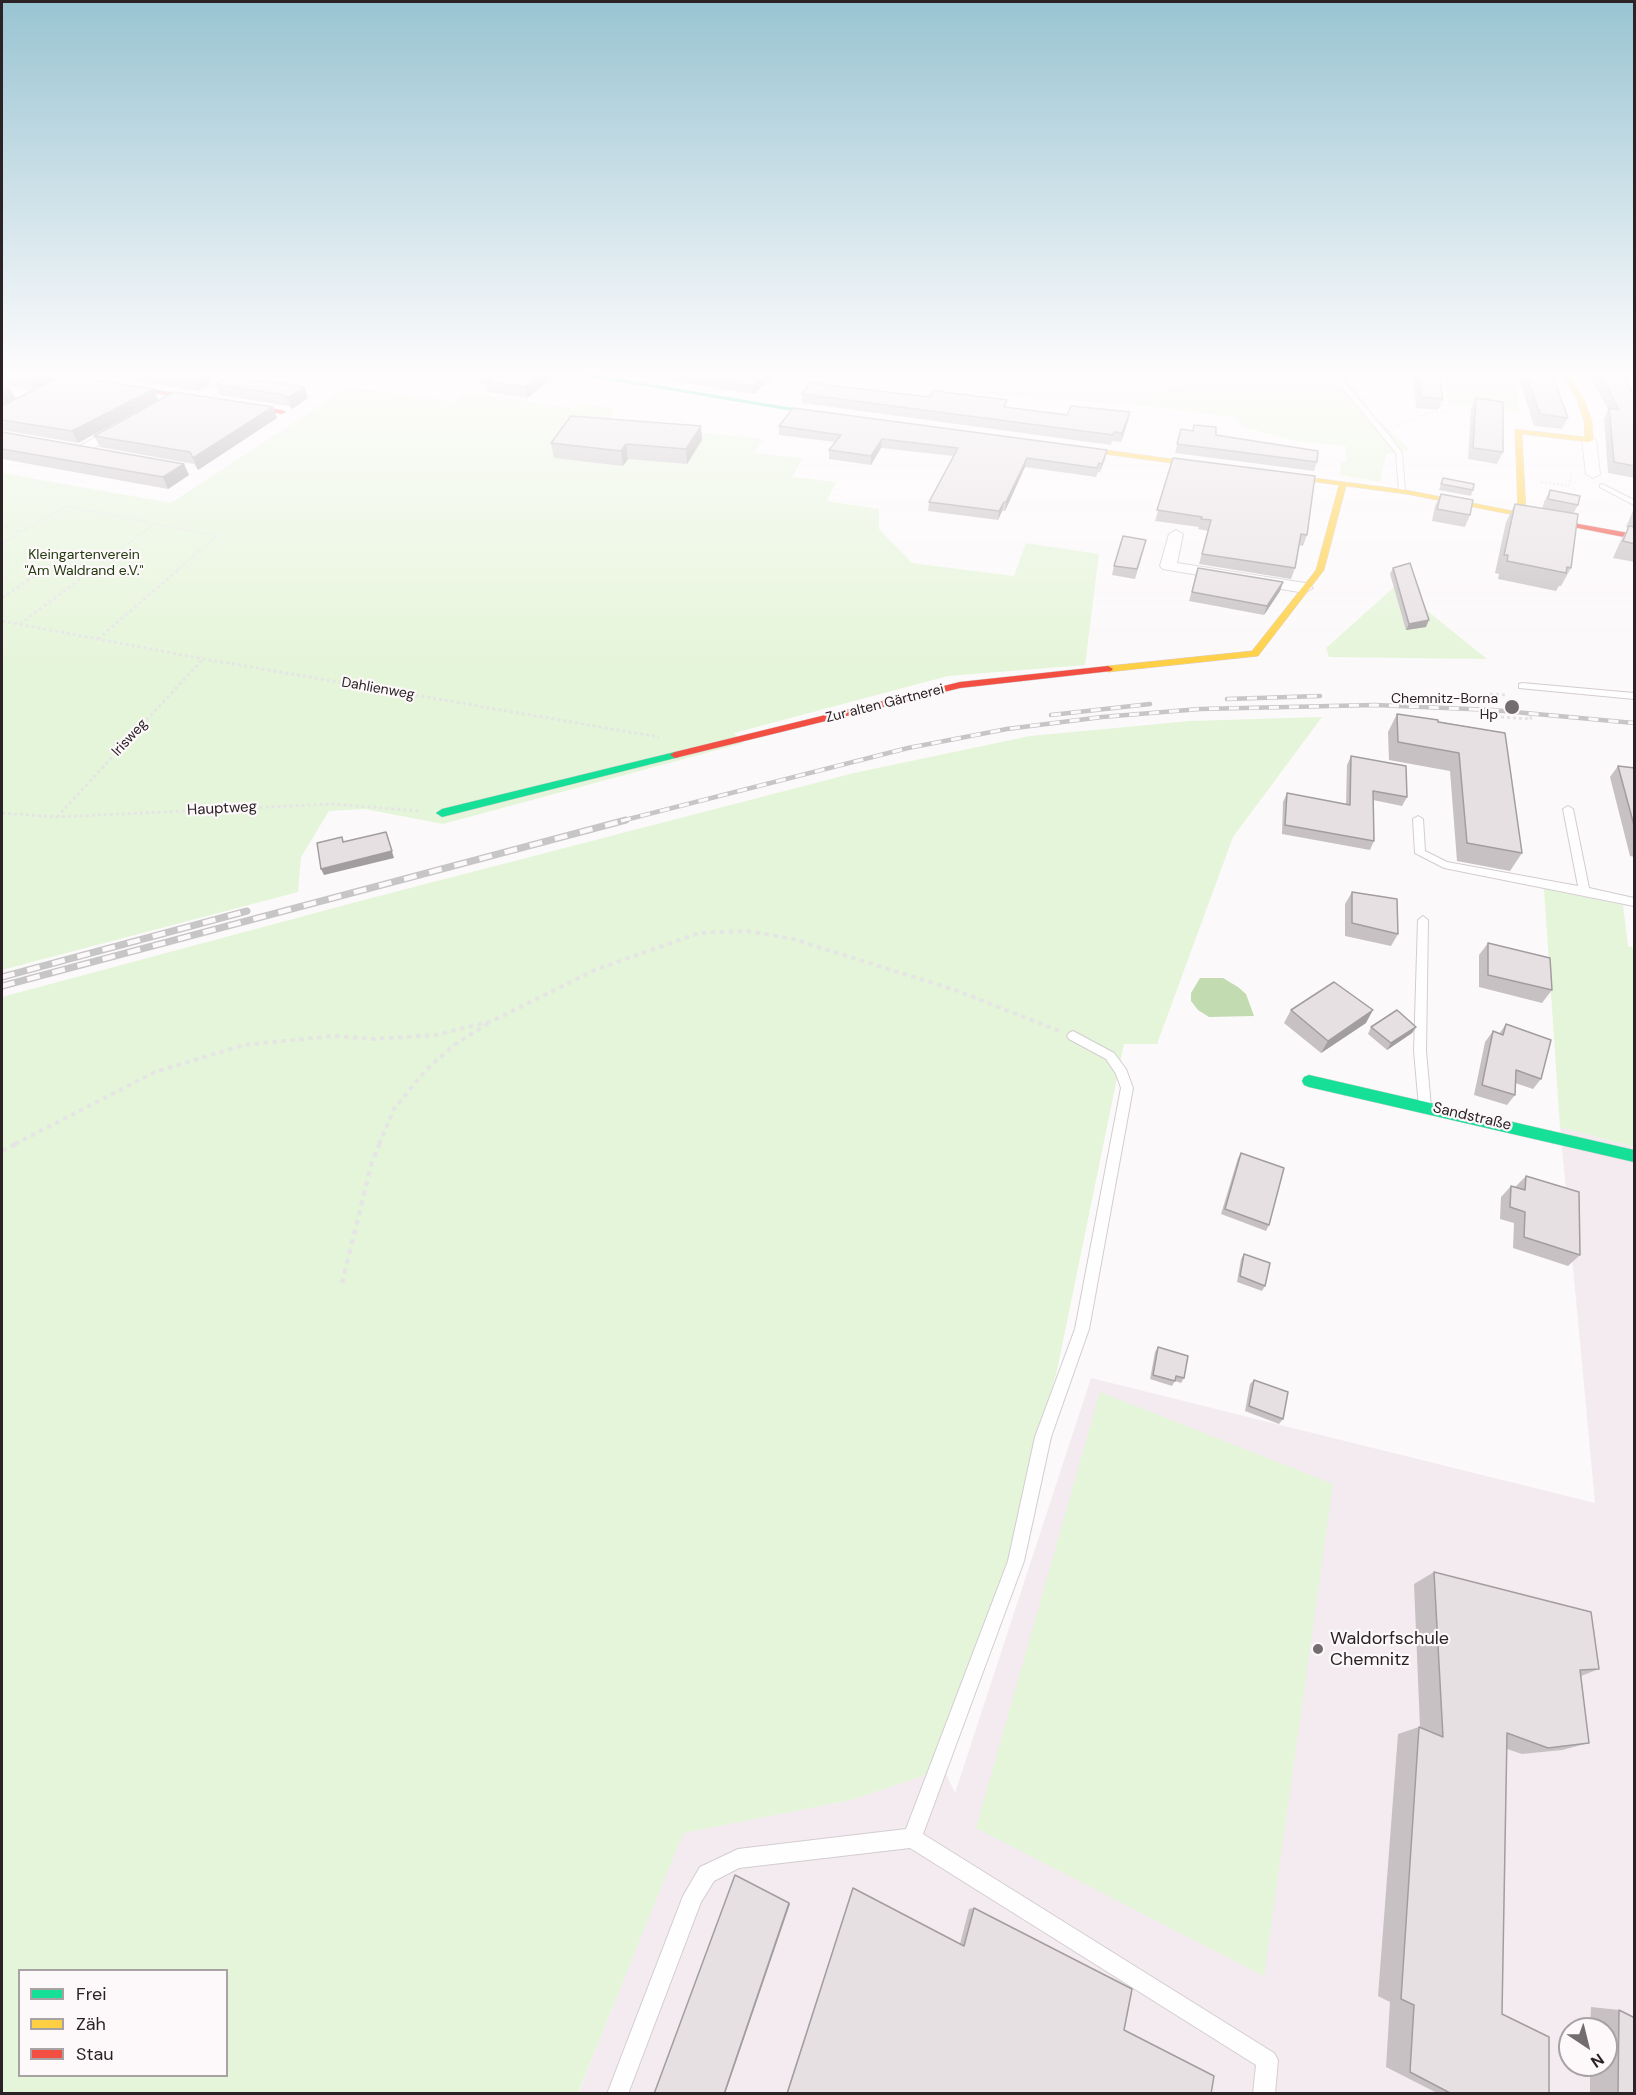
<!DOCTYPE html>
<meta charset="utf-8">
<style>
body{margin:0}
#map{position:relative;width:1636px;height:2095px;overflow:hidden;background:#fcf9fa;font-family:"DM Sans",sans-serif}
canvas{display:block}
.frame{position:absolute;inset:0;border:3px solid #2b2226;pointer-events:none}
.legend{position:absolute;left:18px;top:1969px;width:210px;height:108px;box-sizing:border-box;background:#fdf8fa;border:2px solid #a9a2a5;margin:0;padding:8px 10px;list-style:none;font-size:18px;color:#2b2226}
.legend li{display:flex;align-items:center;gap:12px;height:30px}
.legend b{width:30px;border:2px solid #a9a2a5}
.north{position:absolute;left:1558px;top:2017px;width:60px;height:60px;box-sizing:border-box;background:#fdf8fa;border:2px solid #a9a2a5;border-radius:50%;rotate:145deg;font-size:16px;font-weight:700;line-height:24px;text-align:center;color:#2b2226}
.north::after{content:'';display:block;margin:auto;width:21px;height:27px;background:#746d70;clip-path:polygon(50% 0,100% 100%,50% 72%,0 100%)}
</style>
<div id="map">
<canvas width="1636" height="2095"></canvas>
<div class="frame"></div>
<ul class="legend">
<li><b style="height:8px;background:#16e098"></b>Frei</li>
<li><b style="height:8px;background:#ffcf43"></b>Zäh</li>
<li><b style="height:8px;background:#f24e42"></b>Stau</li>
</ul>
<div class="north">N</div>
</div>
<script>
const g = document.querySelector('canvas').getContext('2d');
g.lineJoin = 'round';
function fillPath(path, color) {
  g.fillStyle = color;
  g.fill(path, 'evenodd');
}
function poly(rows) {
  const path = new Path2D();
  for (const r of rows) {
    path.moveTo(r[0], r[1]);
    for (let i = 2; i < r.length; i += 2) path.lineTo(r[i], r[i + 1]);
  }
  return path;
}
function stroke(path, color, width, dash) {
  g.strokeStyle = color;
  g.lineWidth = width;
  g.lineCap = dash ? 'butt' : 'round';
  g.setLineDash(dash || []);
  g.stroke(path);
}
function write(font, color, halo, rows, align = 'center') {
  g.font = font + ' "DM Sans",sans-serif';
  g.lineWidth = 4.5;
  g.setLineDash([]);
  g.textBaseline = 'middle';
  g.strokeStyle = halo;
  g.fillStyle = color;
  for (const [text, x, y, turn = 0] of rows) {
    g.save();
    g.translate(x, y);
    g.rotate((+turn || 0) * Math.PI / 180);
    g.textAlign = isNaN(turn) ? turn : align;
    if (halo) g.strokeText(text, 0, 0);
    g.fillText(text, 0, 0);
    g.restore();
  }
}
fillPath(poly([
 [846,375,1213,375,1214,376,1129,404,1009,397],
 [1560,1127,1634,1147,1634,2093,578,2094,682,1833,851,1800,944,1769,955,1793,1091,1378,1595,1503],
 [1570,2029,1606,2029,1606,2065,1570,2065]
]), '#f3ebef');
fillPath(poly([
 [1213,375,1346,375,1372,414,1410,450,1386,454,1380,482,1340,475,1341,462,1347,462,1345,446,1296,441,1243,427,1234,417,1129,404],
 [1446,375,1514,375,1520,412,1448,403],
 [348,387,455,402,469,392,574,409,578,404,615,409,607,422,763,439,754,453,803,458,792,477,836,482,827,501,879,509,879,529,912,563,1014,576,1026,543,1099,554,1085,665,948,676,734,733,743,743,443,824,365,809,329,811,301,857,298,892,2,970,2,473,171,503],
 [1402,580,1420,605,1487,659,1329,657,1326,648],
 [1322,717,1233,837,1157,1044,1124,1044,1056,1375,1037,1437,985,1669,944,1769,851,1800,683,1833,578,2093,2,2094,2,997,360,901,854,773,1030,736,1190,721],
 [20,1970,226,1970,226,2076,20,2076],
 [1544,889,1623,905,1628,946,1634,948,1634,1147,1560,1127],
 [1100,1392,1333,1484,1264,1976,976,1828]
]), '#e5f5d9');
fillPath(poly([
 [1200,978,1223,978,1238,987,1246,994,1254,1016,1209,1017,1198,1010,1191,1001,1191,993]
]), '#c3dbb1');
const lane = poly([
 [1332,375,1338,375,1389,435,1402,453,1405,492,1399,491,1396,453,1332,375],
 [1602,484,1634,500,1634,505,1600,487,1600,485,1602,484],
 [1522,683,1634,693,1634,699,1519,688,1519,684,1522,683],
 [1568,806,1573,809,1589,888,1634,898,1634,906,1444,868,1415,853,1413,819,1418,816,1423,819,1425,851,1447,862,1578,886,1563,809,1568,806],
 [1423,916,1428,920,1426,1051,1431,1107,1429,1111,1425,1112,1421,1111,1419,1107,1414,1051,1418,920,1423,916],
 [1073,1031,1114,1053,1126,1069,1133,1088,1089,1329,1051,1437,1024,1561,923,1834,1274,2053,1278,2060,1275,2094,1253,2094,1256,2065,910,1848,739,1868,714,1881,701,1902,628,2094,607,2094,683,1896,700,1867,738,1849,906,1829,1008,1561,1035,1437,1075,1329,1121,1088,1116,1074,1106,1059,1069,1039,1067,1036,1069,1033,1073,1031]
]);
const street = poly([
 [69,375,84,375,2,418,2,409,69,375],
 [225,375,238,375,234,385,201,402,193,402,191,399,193,396,224,380,225,375],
 [126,421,132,425,131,428,86,452,81,453,74,449,126,421],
 [1589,436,1596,440,1600,474,1593,478,1586,474,1582,440,1589,436],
 [1176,530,1183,534,1177,563,1305,583,1313,588,1305,593,1163,569,1160,566,1169,534,1176,530]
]);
const fast = poly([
 [580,375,596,375,839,416,835,418,580,375],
 [675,752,680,755,679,757,442,817,436,813,442,809,675,752],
 [1309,1075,1634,1150,1634,1162,1309,1087,1304,1085,1302,1081,1304,1077,1309,1075]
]);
const slow = poly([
 [1563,375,1569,375,1585,401,1592,421,1593,440,1589,442,1522,434,1526,513,1540,516,1540,520,1406,494,1346,486,1324,570,1258,656,1108,672,1103,669,1108,666,1252,651,1316,570,1339,485,1270,476,1267,476,1267,472,1406,490,1518,512,1515,429,1585,437,1584,421,1577,401,1563,375],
 [1062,444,1216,465,1220,467,1216,469,1059,448,1058,446,1062,444]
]);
const jam = poly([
 [112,383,282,410,286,412,282,414,110,386,112,383],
 [1534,516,1634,534,1634,539,1537,520,1533,518,1534,516],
 [1108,666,1113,669,1111,671,960,688,675,758,670,755,675,752,960,682,1108,666]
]);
stroke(lane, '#d3cdd0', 2);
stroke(street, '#d3cdd0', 2);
stroke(fast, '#d3cdd0', 1);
stroke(slow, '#d3cdd0', 1);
stroke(jam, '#d3cdd0', 1);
stroke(poly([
 [1441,388,1444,405,1476,409],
 [1398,425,1429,413,1446,412],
 [1541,482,1569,486,1572,474],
 [2,525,20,532,68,506,217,536,177,570],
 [2,543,20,533],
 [43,570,78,547],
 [92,570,153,525]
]), '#e6e5e5', 2, [2, 2]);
stroke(poly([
 [2,598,45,569],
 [2,621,204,659,659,737],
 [20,624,94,569],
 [98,639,179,569],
 [1490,694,1508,695],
 [1501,717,1531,719,1530,716],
 [2,813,56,817,334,804,418,811],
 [57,817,203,659]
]), '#e6e5e5', 3, [3, 3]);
stroke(poly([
 [15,1144,155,1072,244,1045,334,1036,374,1039,436,1035,492,1021,597,969,699,933,747,931,793,939,958,991,1059,1031],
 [379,1144,394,1109,424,1072,454,1045,489,1023]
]), '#e6e5e5', 4, [4.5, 4.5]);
stroke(poly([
 [2,1151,18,1143],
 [342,1283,372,1162,380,1143]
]), '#e6e5e5', 4.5, [5, 5]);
fillPath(lane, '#fffefe');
fillPath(street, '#fffefe');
fillPath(fast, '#16e098');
fillPath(slow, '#ffcf43');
fillPath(jam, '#f24e42');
const railFar1 = poly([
 [1227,699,1320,696],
 [1051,715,1150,704],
 [621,821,908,748,1007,729,1102,717,1200,709,1375,705,1493,710,1634,723]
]);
const rail = poly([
 [2,977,247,911],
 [2,986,626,820]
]);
stroke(railFar1, '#c7c6c6', 4.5);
stroke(rail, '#c7c6c6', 7);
stroke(railFar1, '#fdf8fa', 3, [10]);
stroke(rail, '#fdf8fa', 4.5, [13]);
fillPath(poly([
 [2,375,61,375,39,387,154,389,158,400,78,443,2,430,2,431,2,387,16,399,34,390,2,385],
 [98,375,219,375,209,380,211,384,197,391],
 [453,375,556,375,527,398,488,392,486,385,480,384,479,379],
 [648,375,775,375,753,394,648,377],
 [1413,375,1439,375,1443,399,1438,410,1416,408],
 [1518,375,1552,375,1568,418,1562,429,1534,426],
 [1590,375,1625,375,1635,400,1635,478,1608,473,1604,419,1608,410],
 [215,384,308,398,292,409,288,406,220,395],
 [802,394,1007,400,1006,407,1067,415,1128,421,1121,442,1112,441,1111,445,802,403],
 [1476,398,1503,452,1497,464,1468,459,1471,409],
 [273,407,277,418,198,470,194,464,100,447,94,436],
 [779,426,1105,459,1100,472,1098,472,1096,477,1025,467,1005,511,1002,511,998,520,928,511,929,502,953,456,881,448,871,465,829,459,829,450,835,442,779,435],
 [1181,429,1216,435,1317,462,1314,471,1175,453],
 [2,432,184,464,189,475,168,489,2,459],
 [702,440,687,464,628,459,623,466,554,458,551,443],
 [1173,458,1307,535,1303,546,1299,545,1295,568,1291,579,1199,564,1208,531,1198,529,1199,527,1155,521],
 [1443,478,1473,490,1471,496,1439,490],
 [1550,490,1578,505,1573,514,1571,568,1561,586,1559,586,1556,591,1498,579,1499,574,1495,573,1506,522,1515,504,1542,509,1544,502],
 [1441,494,1470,515,1465,527,1432,521,1435,506],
 [1635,506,1635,562,1613,558,1620,542,1628,528,1626,527],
 [1144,549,1135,579,1112,575,1114,566],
 [1198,568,1283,582,1280,591,1264,615,1189,601],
 [1393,568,1426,627,1406,630,1390,574],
 [1397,714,1505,733,1522,853,1510,871,1457,861,1450,771,1389,760,1388,732],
 [1351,756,1407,797,1402,806,1373,800,1374,841,1370,850,1282,834,1283,802,1287,793,1346,804,1347,765],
 [1618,766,1635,768,1635,857,1630,856,1610,777],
 [1352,892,1398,934,1391,946,1345,936,1345,904],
 [1488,943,1552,990,1542,1003,1479,987,1479,955],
 [1291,1010,1366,1023,1321,1053,1284,1023],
 [1506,1024,1541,1079,1533,1089,1515,1083,1515,1095,1507,1105,1474,1095,1485,1042,1493,1031,1499,1034],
 [1371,1027,1416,1027,1412,1033,1387,1050,1368,1034],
 [1241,1153,1269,1225,1266,1231,1221,1214,1238,1158],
 [1526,1176,1580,1255,1568,1266,1513,1248,1514,1223,1500,1219,1501,1197,1511,1186,1515,1187],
 [1244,1254,1265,1286,1262,1291,1237,1282,1241,1259],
 [1158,1347,1184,1378,1181,1383,1175,1381,1172,1386,1150,1379,1155,1352],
 [1254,1380,1283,1419,1279,1424,1245,1411,1250,1384],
 [1434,1572,1599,1669,1581,1676,1589,1743,1562,1750,1522,1754,1507,1749,1502,2014,1549,2094,1439,2094,1386,2067,1390,2002,1378,1996,1398,1734,1419,1727,1420,1727,1414,1584],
 [853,1888,960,1944,969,1909,974,1908,1124,2030,1211,2094,786,2094],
 [1591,2007,1619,2010,1635,2094,1590,2094,1590,2065,1606,2065,1606,2029,1590,2029]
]), '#c7c1c3');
fillPath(poly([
 [36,375,61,375,35,390,29,379],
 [201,375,219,375,209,380,211,384,197,391,193,381],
 [541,375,556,375,527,398,525,387],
 [766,375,775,375,753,394,752,386],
 [305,387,308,398,292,409,288,398],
 [10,388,16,399,2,407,2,393],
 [154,389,158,400,78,443,72,431],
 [273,407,277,418,198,470,193,458],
 [1130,412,1128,421,1121,442,1122,433],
 [701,426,702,440,687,464,686,449],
 [882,439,881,448,871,465,871,456],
 [626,444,628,459,623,466,621,451],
 [1107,450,1105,459,1100,472,1102,464],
 [1027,458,1025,467,1005,511,1006,502],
 [184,464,189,475,168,489,163,477],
 [1004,502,1002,511,998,520,999,511],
 [1283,582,1280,591,1264,615,1267,606],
 [1429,620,1426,627,1406,630,1409,624],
 [386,832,394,858,324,875,321,869],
 [1373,1010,1366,1023,1321,1053,1328,1041],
 [1416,1027,1412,1033,1387,1050,1391,1043],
 [789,1903,790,1904,725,2094,724,2094]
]), '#a29d9f');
const building = poly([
 [2,375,36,375,29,379,2,375],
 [63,375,154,389,72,431,2,420,2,406,63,375],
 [158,375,204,375,193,381,158,375],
 [487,375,541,375,525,387,486,381,493,376,487,375],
 [684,375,766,375,752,386,684,375],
 [1418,375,1439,375,1443,399,1421,397,1418,375],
 [1526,375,1552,375,1568,418,1540,414,1526,375],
 [1601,375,1625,375,1635,400,1635,466,1614,462,1609,408,1619,410,1601,375],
 [230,377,305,387,288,398,285,395,215,384,230,377],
 [810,383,929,397,934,390,944,392,1007,400,1004,407,1067,415,1071,406,1130,412,1122,433,1114,432,1113,435,802,394,810,383],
 [2,387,10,388,2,393,2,387],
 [174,392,273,407,193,458,190,452,94,436,174,392],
 [1476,398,1503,402,1503,452,1473,448,1476,398],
 [793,408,1107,450,1102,464,1099,463,1097,468,1027,458,1006,502,1004,502,999,511,929,502,958,448,882,439,871,456,829,450,841,435,779,426,793,408],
 [571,416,701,426,686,449,626,444,621,451,551,443,571,416],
 [1194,425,1216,427,1216,435,1318,451,1317,462,1177,444,1181,429,1193,431,1194,425],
 [2,432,184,464,163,477,2,449,2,432],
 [1173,458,1315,476,1307,535,1301,534,1295,568,1202,554,1211,520,1201,519,1202,517,1157,510,1173,458],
 [1443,478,1474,484,1473,490,1441,484,1443,478],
 [1550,490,1580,496,1578,505,1548,499,1550,490],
 [1441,494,1473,500,1470,515,1437,509,1441,494],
 [1515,504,1578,514,1571,568,1567,567,1566,573,1507,561,1508,555,1504,555,1515,504],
 [1629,526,1635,527,1635,544,1623,541,1629,526],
 [1123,536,1146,540,1137,569,1114,566,1123,536],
 [1410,563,1429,620,1409,624,1393,568,1410,563],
 [1198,568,1283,582,1267,606,1192,592,1198,568],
 [1397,714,1438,720,1438,722,1505,733,1522,853,1467,843,1459,753,1398,742,1397,714],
 [1351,756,1406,766,1407,797,1373,791,1374,841,1285,825,1287,793,1350,805,1351,756],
 [1618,766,1635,768,1635,829,1618,766],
 [386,832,392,851,321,869,317,843,342,837,343,842,386,832],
 [1352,892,1397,899,1398,934,1352,923,1352,892],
 [1488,943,1550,958,1552,990,1488,975,1488,943],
 [1334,982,1373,1010,1328,1041,1291,1010,1334,982],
 [1397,1010,1416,1027,1391,1043,1371,1027,1397,1010],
 [1506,1024,1551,1040,1541,1079,1516,1070,1515,1095,1482,1085,1493,1031,1503,1035,1506,1024],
 [1241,1153,1284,1168,1269,1225,1225,1209,1241,1153],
 [1526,1176,1579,1192,1580,1255,1524,1237,1525,1212,1510,1207,1511,1186,1525,1190,1526,1176],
 [1244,1254,1270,1263,1265,1286,1240,1276,1244,1254],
 [1158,1347,1188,1356,1184,1378,1176,1376,1175,1381,1153,1375,1158,1347],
 [1254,1380,1288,1392,1283,1419,1249,1406,1254,1380],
 [1434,1572,1591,1612,1599,1669,1580,1670,1589,1743,1548,1748,1507,1733,1502,2014,1549,2037,1549,2094,1452,2094,1410,2072,1414,2005,1401,1999,1419,1727,1443,1737,1434,1572],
 [735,1875,789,1903,724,2094,654,2094,735,1875],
 [853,1888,964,1946,974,1908,1132,1989,1124,2030,1214,2076,1211,2094,787,2094,853,1888],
 [1619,2010,1635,2018,1635,2094,1618,2094,1619,2010]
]);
fillPath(building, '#e7e0e3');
stroke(building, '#a29d9f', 1.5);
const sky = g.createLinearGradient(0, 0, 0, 668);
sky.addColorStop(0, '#99c4d2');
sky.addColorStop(0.56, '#fefcfd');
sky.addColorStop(1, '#fefcfd00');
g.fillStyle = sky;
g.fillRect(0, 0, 1636, 668);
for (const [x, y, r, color] of [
 [1512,707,8,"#746d70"],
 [1318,1649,6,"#746d70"]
]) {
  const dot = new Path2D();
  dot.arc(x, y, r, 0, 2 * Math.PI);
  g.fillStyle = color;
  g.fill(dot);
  stroke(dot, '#fdf8fa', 2);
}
write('14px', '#23390f', '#fdf8fa', [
 ["Kleingartenverein",84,555],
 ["\"Am Waldrand e.V.\"",84,571]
]);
write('14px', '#2b2226', '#fdf8fa', [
 ["Dahlienweg",378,689,10],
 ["Zur alten Gärtnerei",885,704,-14],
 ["Irisweg",130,738,-47]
]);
write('14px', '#2b2226', '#fdf8fa', [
 ["Chemnitz-Borna",1498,699],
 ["Hp",1498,715]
], 'right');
write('15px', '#2b2226', '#fdf8fa', [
 ["Hauptweg",222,809,-3],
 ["Sandstraße",1472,1117,13]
]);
write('18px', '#2b2226', '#fdf8fa', [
 ["Waldorfschule",1330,1639],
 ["Chemnitz",1330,1660]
], 'left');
</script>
